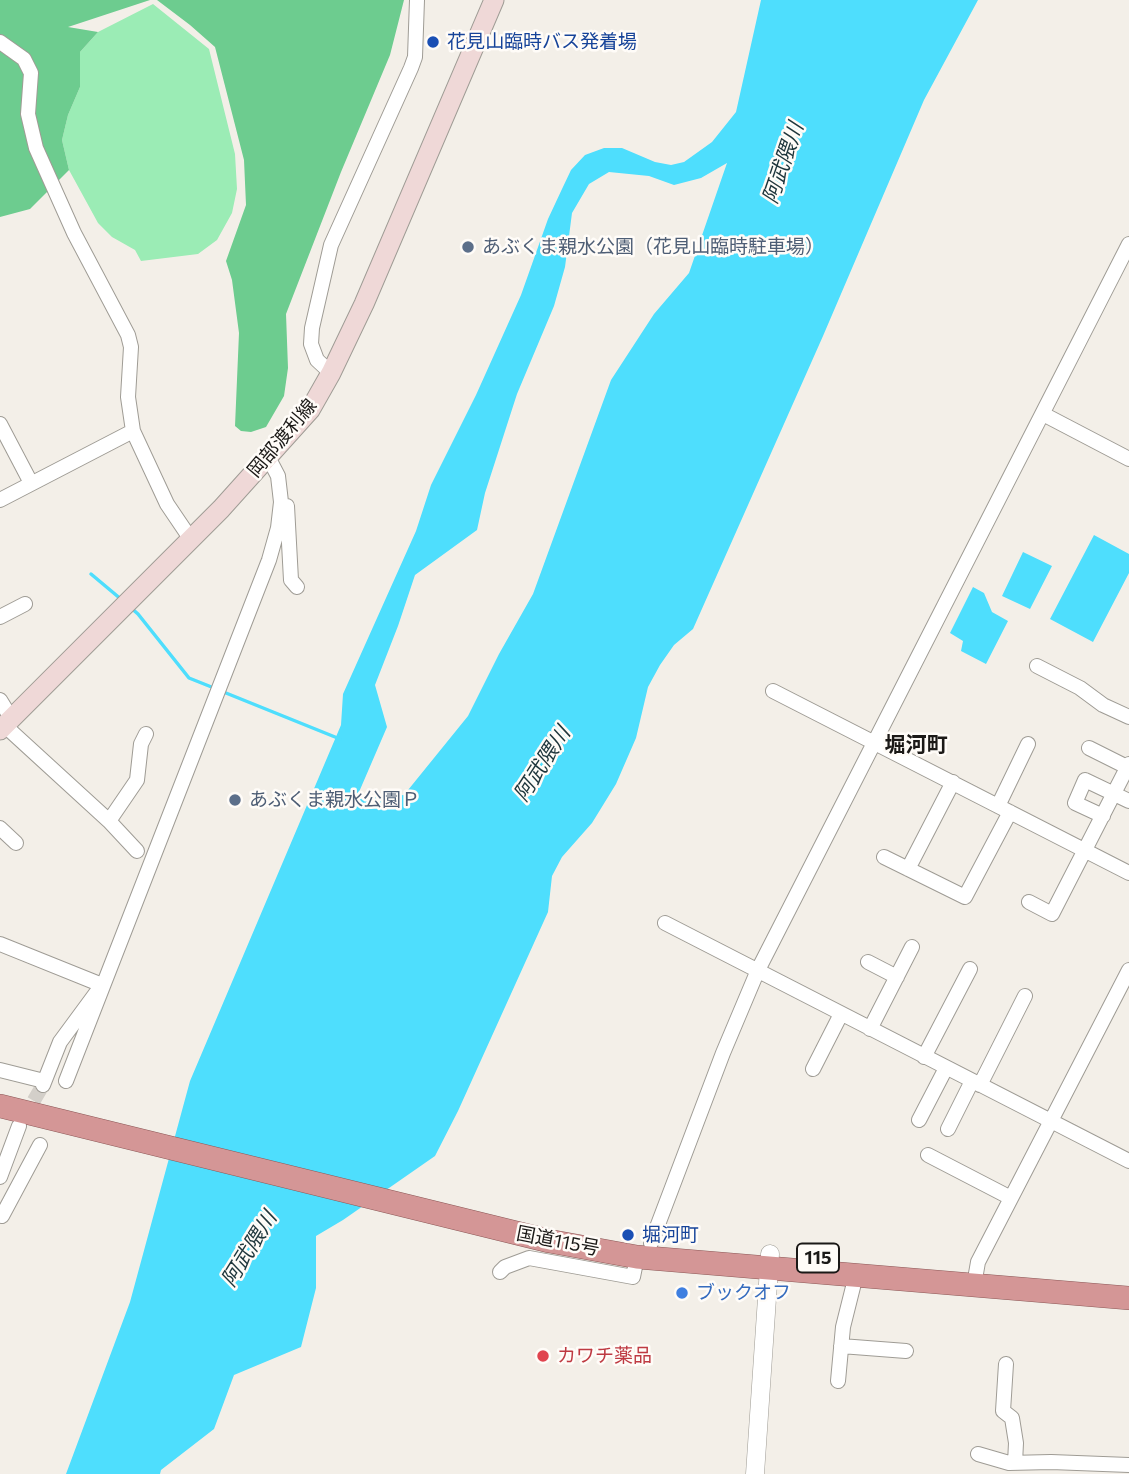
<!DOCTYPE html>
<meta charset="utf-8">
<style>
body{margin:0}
canvas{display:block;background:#f3efe8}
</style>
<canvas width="1129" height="1474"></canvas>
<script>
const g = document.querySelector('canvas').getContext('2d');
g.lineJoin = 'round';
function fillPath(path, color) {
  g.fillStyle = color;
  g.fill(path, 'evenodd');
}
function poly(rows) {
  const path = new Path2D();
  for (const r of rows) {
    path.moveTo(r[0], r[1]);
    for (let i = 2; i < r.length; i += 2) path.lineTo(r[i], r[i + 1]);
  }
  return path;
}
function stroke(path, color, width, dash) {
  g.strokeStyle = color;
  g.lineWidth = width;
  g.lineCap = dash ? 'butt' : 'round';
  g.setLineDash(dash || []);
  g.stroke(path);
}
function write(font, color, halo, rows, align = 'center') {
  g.font = font + ' Commissioner,"Noto Sans JP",sans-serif';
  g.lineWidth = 5;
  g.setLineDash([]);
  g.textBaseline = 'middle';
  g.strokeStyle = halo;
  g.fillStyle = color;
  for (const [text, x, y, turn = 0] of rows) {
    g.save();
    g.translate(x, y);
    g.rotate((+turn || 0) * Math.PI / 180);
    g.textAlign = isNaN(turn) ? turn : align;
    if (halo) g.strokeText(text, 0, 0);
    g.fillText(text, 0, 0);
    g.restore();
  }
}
fillPath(poly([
 [153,4,209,49,235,154,237,189,232,213,217,240,198,254,141,261,135,250,112,237,98,223,69,170,62,140,68,115,80,87,80,52,98,32]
]), '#9becb5');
fillPath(poly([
 [0,0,150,0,68,27,98,32,80,52,80,87,68,115,62,140,69,170,30,209,0,217],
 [157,0,404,0,390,55,341,172,286,314,288,368,284,396,266,427,251,432,241,431,235,426,239,333,232,280,226,261,246,205,244,160,215,47,190,25]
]), '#6dcc8f');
fillPath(poly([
 [761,0,978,0,924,100,823,336,693,629,674,645,660,665,648,687,636,738,616,784,592,823,562,857,552,876,548,912,458,1111,435,1156,343,1220,316,1236,316,1288,301,1347,234,1375,214,1429,161,1470,160,1474,66,1474,130,1302,190,1081,341,725,343,694,416,531,431,485,476,395,521,295,548,219,562,189,571,170,585,155,604,148,622,148,655,162,671,165,684,162,712,142,736,112],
 [727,163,689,273,654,314,611,380,533,594,499,654,468,716,404,795,356,799,387,727,375,685,398,626,415,575,477,530,485,493,517,394,554,306,565,267,572,213,589,184,609,172,649,176,674,185,701,178],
 [1094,535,1129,554,1129,573,1093,642,1050,619],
 [1023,552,1052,566,1030,609,1002,596],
 [973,587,984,593,992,612,1008,621,986,664,961,651,963,641,950,633]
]), '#4edefd');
stroke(poly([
 [91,574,122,600],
 [130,607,138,614,189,678,214,688],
 [221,691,340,739]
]), '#4edefd', 3.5);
stroke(poly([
 [23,1119,43,1085]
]), '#d3cfc9', 14, [14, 7]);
const minor = poly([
 [0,42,24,59,31,73,28,114,36,148,74,233,128,335,131,347,128,397,133,431,167,504,190,538],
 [331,373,317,360,311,344,312,328,331,245,411,68,415,57,417,0],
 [1043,414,1129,459],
 [0,424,31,483],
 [0,500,133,431],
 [287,506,291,580,297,587],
 [0,617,25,604],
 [1037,666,1080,688,1103,705,1129,717],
 [773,691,1129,873],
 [0,700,11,718],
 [4,725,109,821,137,851],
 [1089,748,1127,767],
 [998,806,1028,744],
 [1103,816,1075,803,1085,780,1129,801],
 [109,821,137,780,141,744,146,734],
 [0,828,16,843],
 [884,857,965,897,1010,812],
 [908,869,953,782],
 [1029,902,1052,914,1129,764],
 [665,923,1129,1161],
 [0,944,102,985,60,1042,43,1085],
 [868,962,897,977],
 [870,1029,912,947],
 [924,1057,970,969],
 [813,1069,841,1014],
 [0,1070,44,1081],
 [66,1081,269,560,278,528,281,502,278,476,267,455],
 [980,1085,1025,996],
 [919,1120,946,1068],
 [948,1129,972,1081],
 [928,1155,1011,1198],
 [0,1177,19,1126],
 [2,1216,40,1145],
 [651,1243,723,1053,758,970,1129,244],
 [500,1272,505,1267,529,1258,633,1277,637,1257],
 [974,1285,978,1262,1129,970],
 [841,1346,906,1351],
 [1006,1364,1003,1411,1012,1418,1016,1443,1015,1463],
 [838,1381,843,1327,856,1275],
 [978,1454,1009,1463,1051,1462,1129,1465]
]);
const tertiary = poly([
 [755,1474,770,1254]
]);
const secondary = poly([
 [0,730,221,509,310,410,331,373,364,304,494,0]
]);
const trunk = poly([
 [0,1106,549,1241,637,1257,1129,1298]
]);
stroke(minor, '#9f9c95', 16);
stroke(tertiary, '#9f9c95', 19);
stroke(secondary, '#9f9c95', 21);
stroke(trunk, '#8c5958', 24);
stroke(minor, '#fff', 14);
stroke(tertiary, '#fff', 18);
stroke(secondary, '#efd8d7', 19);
stroke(trunk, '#d49696', 23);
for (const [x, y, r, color] of [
 [433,42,7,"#1a4fb4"],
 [468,247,7,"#5c6f8a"],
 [235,800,7,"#5c6f8a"],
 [628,1235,7,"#1a4fb4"],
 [682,1293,7,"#3f7fe0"],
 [543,1356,7,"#e0444e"]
]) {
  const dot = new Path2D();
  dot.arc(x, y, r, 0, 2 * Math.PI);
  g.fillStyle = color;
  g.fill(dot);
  stroke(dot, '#fffcf8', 2.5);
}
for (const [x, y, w] of [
 [818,1258,42]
]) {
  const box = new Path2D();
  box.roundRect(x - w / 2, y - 14.5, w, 29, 5);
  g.fillStyle = '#fffcf8';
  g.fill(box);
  stroke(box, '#1b1917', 2);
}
write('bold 18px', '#1b1917', null, [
 ["115",818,1258]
]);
write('19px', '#164399', '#fffcf8', [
 ["花見山臨時バス発着場",447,42],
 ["堀河町",642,1235]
], 'left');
write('19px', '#4e5e75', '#fffcf8', [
 ["あぶくま親水公園（花見山臨時駐車場）",482,247],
 ["あぶくま親水公園Ｐ",249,800]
], 'left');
write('19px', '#1b1917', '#fffcf8', [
 ["岡部渡利線",282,438,-50],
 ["国道115号",558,1241,11]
]);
write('19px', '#366cbe', '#fffcf8', [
 ["ブックオフ",696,1293]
], 'left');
write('19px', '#be3a42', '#fffcf8', [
 ["カワチ薬品",557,1356]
], 'left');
write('italic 21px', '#1d353b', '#fffcf8', [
 ["阿武隈川",783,163,-71],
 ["阿武隈川",542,764,-57],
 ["阿武隈川",249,1249,-58]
]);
write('bold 21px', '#1b1917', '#fffcf8', [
 ["堀河町",916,745]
]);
</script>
